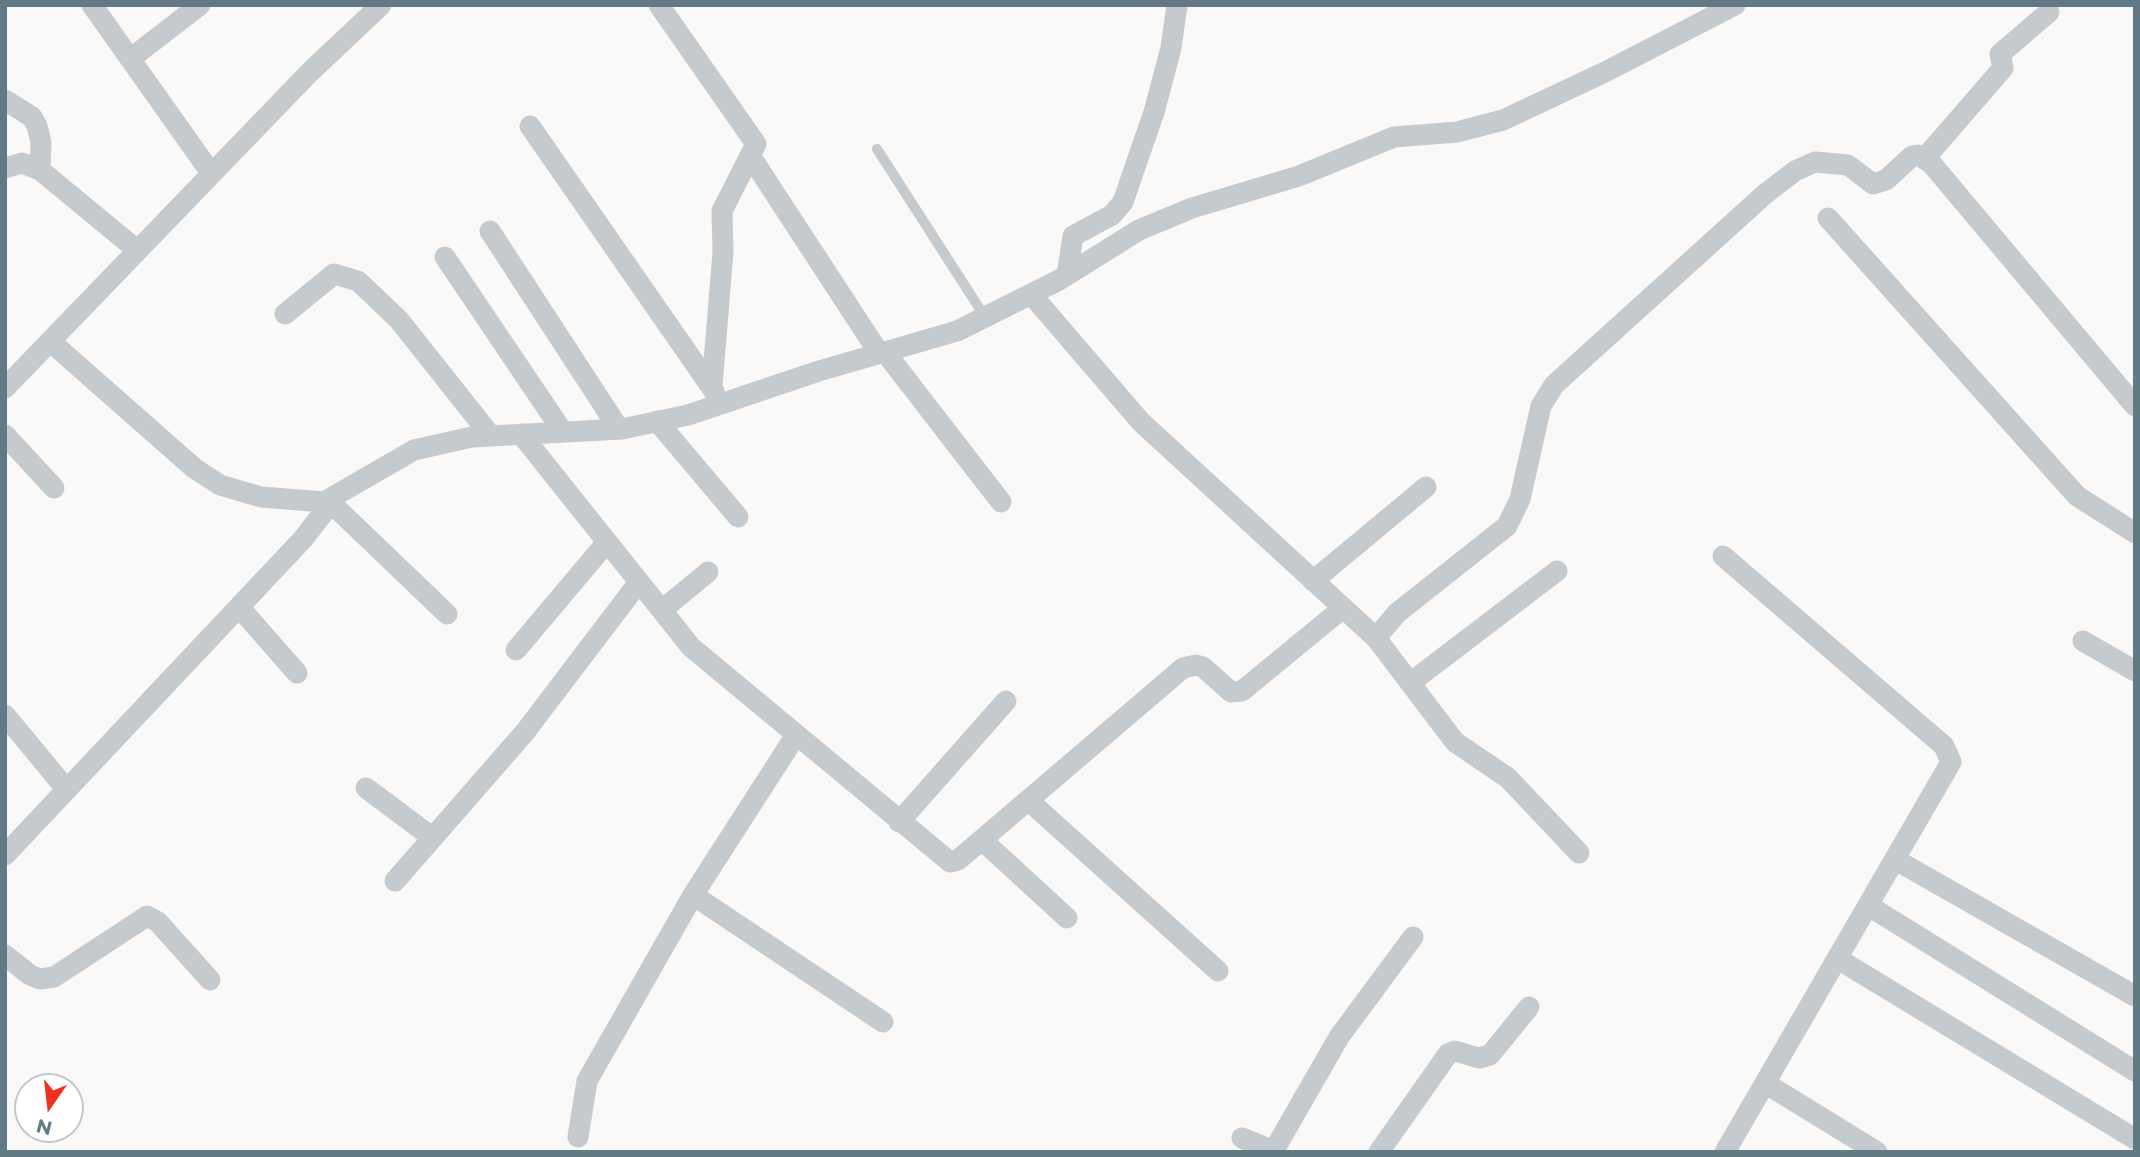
<!DOCTYPE html>
<style>
body{margin:0}
#map{position:relative;width:2140px;height:1157px;overflow:hidden;background:#faf9f7;font-family:Montserrat,sans-serif}
canvas{display:block}
.frame{position:absolute;inset:0;border:7px solid #627a85;pointer-events:none}
.north{position:absolute;left:14px;top:1073px;width:70px;height:70px;box-sizing:border-box;background:#fff;border:2px solid #c0cace;border-radius:50%;rotate:194deg;font-size:19px;font-weight:700;line-height:28px;text-align:center;color:#627a85}
.north::after{content:'';display:block;margin:auto;width:24px;height:32px;background:#f03121;clip-path:polygon(50% 0,100% 100%,50% 72%,0 100%)}
</style>
<div id="map">
<canvas width="2140" height="1157"></canvas>
<div class="frame"></div>
<div class="north">N</div>
</div>
<script>
const g = document.querySelector('canvas').getContext('2d');
g.lineJoin = 'round';
function poly(rows) {
  const path = new Path2D();
  for (const r of rows) {
    path.moveTo(r[0], r[1]);
    for (let i = 2; i < r.length; i += 2) path.lineTo(r[i], r[i + 1]);
  }
  return path;
}
function stroke(path, color, width, dash) {
  g.strokeStyle = color;
  g.lineWidth = width;
  g.lineCap = dash ? 'butt' : 'round';
  g.setLineDash(dash || []);
  g.stroke(path);
}
stroke(poly([
 [877,149,985,317]
]), '#c4cacd', 10);
stroke(poly([
 [92,5,211,173],
 [659,5,756,144,722,211,723,252,712,386],
 [130,59,200,5],
 [5,100,32,117,37,126,41,142,40,170],
 [530,126,714,391],
 [751,157,879,353],
 [1925,158,2003,68,2000,54,2049,12],
 [5,168,22,163,40,170,137,250],
 [1828,218,2077,496,2135,533],
 [490,231,619,429],
 [445,257,563,432],
 [1067,275,1073,236,1112,215,1123,202,1154,112,1171,48,1177,5],
 [1031,294,1141,422,1376,638,1455,742,1508,778,1579,853],
 [285,314,334,274,358,281,399,320,491,436],
 [51,342,194,468,220,485,261,497,324,502,414,450,472,437,622,429,688,415,819,371,957,331,1059,280,1139,230,1192,208,1299,176,1394,137,1457,132,1503,120,1603,73,1735,5],
 [885,352,1001,502],
 [5,388,310,72,381,5],
 [657,421,738,517],
 [521,434,691,647,950,862,958,860,1183,668,1196,665,1203,667,1231,692,1242,691,1343,608],
 [5,435,54,488],
 [331,503,447,614],
 [1723,556,1944,746,1951,762,1725,1152],
 [1313,581,1426,487],
 [239,607,297,673],
 [662,610,708,572],
 [1376,638,1397,613,1507,526,1520,499,1541,406,1554,385,1765,194,1795,171,1815,162,1848,165,1873,184,1886,180,1912,156,1918,155,1931,163,2135,406],
 [2083,641,2135,671],
 [516,650,607,542],
 [1410,683,1557,571],
 [5,715,67,790],
 [366,788,433,838],
 [1028,800,1218,971],
 [899,822,1006,701],
 [982,840,1067,918],
 [5,855,303,539,337,495],
 [1896,860,2135,996],
 [395,881,525,732,639,582],
 [693,895,883,1022],
 [1869,906,2135,1071],
 [5,955,30,975,40,979,54,977,147,916,158,922,210,980],
 [1838,959,2135,1139],
 [1765,1083,1877,1152],
 [578,1137,587,1081,693,895,796,735],
 [1242,1138,1276,1152],
 [1273,1152,1339,1037,1413,937],
 [1379,1152,1448,1054,1455,1051,1479,1058,1490,1055,1529,1007]
]), '#c4cacd', 21);
</script>
